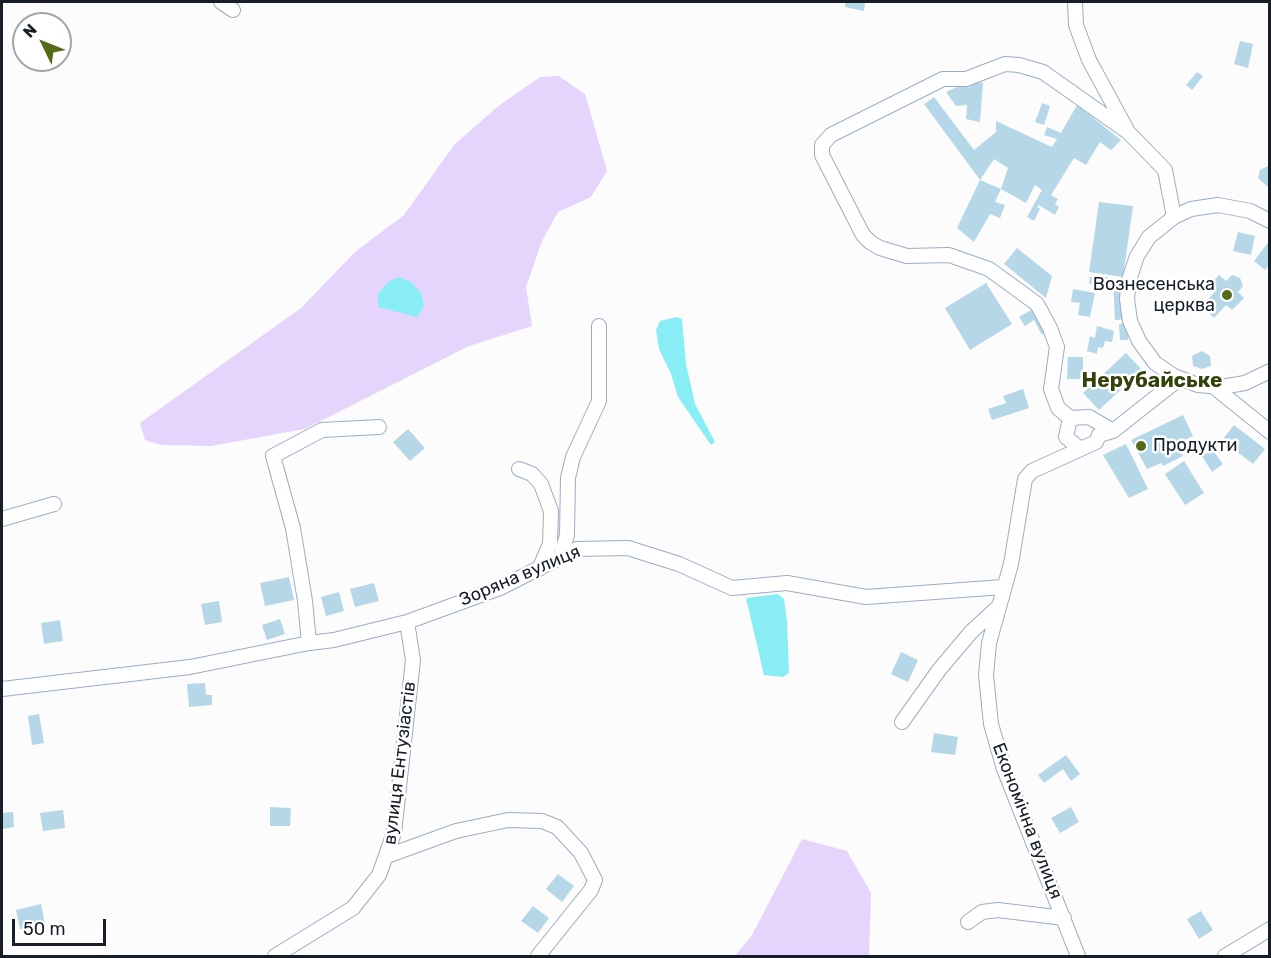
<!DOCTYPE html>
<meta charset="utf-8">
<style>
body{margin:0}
#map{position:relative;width:1271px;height:958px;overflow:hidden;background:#fcfcfc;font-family:Rubik,sans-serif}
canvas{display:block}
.frame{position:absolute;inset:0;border:3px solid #171e27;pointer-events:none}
.north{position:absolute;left:12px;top:12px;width:60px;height:60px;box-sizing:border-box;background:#fff;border:2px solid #a2a5a9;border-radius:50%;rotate:313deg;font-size:16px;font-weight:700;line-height:24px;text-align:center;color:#171e27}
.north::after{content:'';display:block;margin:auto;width:21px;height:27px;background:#536a18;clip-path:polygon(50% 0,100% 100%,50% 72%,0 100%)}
.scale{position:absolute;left:12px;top:919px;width:94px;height:27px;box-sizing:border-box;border:3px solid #171e27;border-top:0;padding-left:8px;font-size:18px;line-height:21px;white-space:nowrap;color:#171e27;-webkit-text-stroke:4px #fff;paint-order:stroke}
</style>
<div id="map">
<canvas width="1271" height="958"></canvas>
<div class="frame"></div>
<div class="north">N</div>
<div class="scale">50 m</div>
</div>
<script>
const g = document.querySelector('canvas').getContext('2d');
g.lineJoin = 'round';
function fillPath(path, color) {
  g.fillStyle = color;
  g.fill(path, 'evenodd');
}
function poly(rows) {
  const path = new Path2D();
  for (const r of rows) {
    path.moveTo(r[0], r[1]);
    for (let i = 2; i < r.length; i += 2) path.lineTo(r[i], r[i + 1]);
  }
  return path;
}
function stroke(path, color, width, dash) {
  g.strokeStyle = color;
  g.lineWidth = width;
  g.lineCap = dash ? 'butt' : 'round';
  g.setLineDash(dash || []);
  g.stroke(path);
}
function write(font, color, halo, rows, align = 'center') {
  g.font = font + ' Rubik,sans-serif';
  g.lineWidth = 5;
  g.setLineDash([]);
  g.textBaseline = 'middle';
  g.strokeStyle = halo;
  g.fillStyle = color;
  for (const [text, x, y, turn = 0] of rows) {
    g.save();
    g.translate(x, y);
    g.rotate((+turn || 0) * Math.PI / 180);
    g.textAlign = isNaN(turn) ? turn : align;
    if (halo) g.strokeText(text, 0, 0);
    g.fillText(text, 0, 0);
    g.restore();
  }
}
fillPath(poly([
 [559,76,585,94,607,171,591,197,558,212,542,241,526,287,532,326,469,346,305,429,211,446,161,445,145,440,140,423,301,308,356,251,404,215,454,145,497,107,540,77],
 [802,839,847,851,871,893,869,956,735,956,752,935]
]), '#e5d4fb');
fillPath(poly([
 [400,277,411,282,421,293,424,306,417,317,378,307,378,294,389,281],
 [677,317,682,319,686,364,695,404,715,442,711,445,678,397,671,374,659,349,656,330,660,321],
 [778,594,784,599,787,621,789,673,783,677,764,675,746,598]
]), '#89edf5');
fillPath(poly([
 [845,2,865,2,864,11,845,7],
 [1240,41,1253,44,1248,68,1234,64],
 [1197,72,1203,76,1192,90,1186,85],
 [972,82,983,83,980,122,966,119,967,105,956,106,946,92,962,85,970,87],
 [934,97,974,150,996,132,996,121,1052,147,1057,139,1044,135,1047,127,1061,133,1077,105,1121,140,1111,150,1100,142,1086,165,1074,158,1051,195,1058,199,1055,204,1059,207,1055,215,1039,205,1037,207,1040,209,1034,221,1027,217,1042,190,1035,185,1026,203,1001,189,1008,168,994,159,980,180,1001,189,995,202,1005,205,1000,218,990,214,974,242,957,228,980,180,924,104],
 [1042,103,1050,106,1044,125,1035,122],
 [1266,167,1270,167,1270,189,1258,178,1260,170],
 [1099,202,1133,206,1123,277,1089,272],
 [1238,232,1255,236,1251,255,1233,251],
 [1270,240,1270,264,1265,270,1254,261],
 [1017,248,1052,276,1046,298,1004,264],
 [1219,275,1226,281,1232,275,1240,278,1243,286,1238,292,1244,298,1232,310,1226,305,1214,318,1201,306,1214,293,1208,287],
 [1090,277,1108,277,1108,284,1089,284],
 [1123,279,1126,319,1115,320,1113,280],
 [986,283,1012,324,970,350,945,308],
 [1073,289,1095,293,1090,317,1078,315,1080,303,1071,302],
 [1033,309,1047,332,1042,335,1034,320,1025,326,1019,317],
 [1127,323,1128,340,1120,340,1119,324],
 [1097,326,1114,331,1112,342,1105,341,1103,348,1098,347,1097,354,1087,351,1090,336,1095,338],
 [1202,351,1210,356,1211,366,1202,369,1193,366,1192,356],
 [1126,353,1142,370,1099,410,1083,393],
 [1068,357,1083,357,1083,379,1067,379],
 [1023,389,1029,408,992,420,988,409,1006,403,1003,396],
 [1183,415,1193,436,1177,444,1183,456,1163,466,1161,463,1147,469,1131,440],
 [1234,425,1265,449,1253,464,1222,440],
 [408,429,425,448,410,461,393,442],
 [1126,444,1148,489,1129,498,1103,455],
 [1212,449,1223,464,1212,472,1202,456],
 [1184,461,1204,493,1185,505,1165,474],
 [289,577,294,600,265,606,260,583],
 [374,583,379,601,355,607,350,589],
 [339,592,344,611,326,616,321,597],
 [219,601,222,622,205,625,201,604],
 [280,619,285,634,267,640,262,625],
 [60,620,63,641,44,644,41,623],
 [901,652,918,660,908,682,891,674],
 [205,683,206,695,212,695,212,705,189,707,187,684],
 [39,714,44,743,32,745,28,716],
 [934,733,958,737,955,755,931,752],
 [1066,755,1080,774,1071,781,1063,769,1044,783,1038,775],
 [270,807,291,808,290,826,270,826],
 [1071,807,1079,822,1060,833,1051,818],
 [63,810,65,828,43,831,40,813],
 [13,812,14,827,2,829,2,813],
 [558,874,574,886,562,902,546,889],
 [41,904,45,924,20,929,16,910],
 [533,906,549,918,538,933,521,921],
 [1201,911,1213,930,1199,939,1187,919]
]), '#b5d7e7');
const minor = poly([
 [221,2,233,10],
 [1075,2,1076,25,1089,60,1126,128],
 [1270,221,1250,211,1218,205,1191,209,1174,217,1149,237,1137,256,1129,280,1127,299,1130,321,1139,341,1155,363,1174,376,1198,385,1221,387,1245,383,1270,371],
 [1214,387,1270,432],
 [1070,418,1058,408,1051,389,1057,347,1050,328,1037,304,989,269,949,255,907,256,880,248,870,242,863,235,822,155,822,145,831,135,943,79,966,79,1005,64,1019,65,1043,72,1128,132,1165,170,1174,217],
 [1070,418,1089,417,1113,431],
 [1070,418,1066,437,1079,448],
 [519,469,532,474,541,484,551,511,550,544,539,569],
 [2,519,54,504],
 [561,555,567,535,568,478,573,457,599,401,599,326],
 [309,643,305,601,293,528,273,456,322,430,379,427],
 [2,689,190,667,309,643,334,640,407,622,500,588,577,549,628,548,679,564,732,588,787,583,866,597,1003,587],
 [902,722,939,670,971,632,996,609],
 [387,856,456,831,508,820,542,821,557,827,581,853,595,880,591,890,538,956],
 [968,922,982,912,998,910,1064,918],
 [275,956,353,908,379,875,394,833,401,769,413,660,407,622],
 [1078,956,1004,769,991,724,986,675,989,643,1011,564,1025,479,1032,471,1096,442,1099,435,1113,431,1179,379],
 [1225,956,1270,929]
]);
stroke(minor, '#9aadc6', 16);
stroke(minor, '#fff', 14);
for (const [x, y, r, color] of [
 [1227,295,6,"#536a18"],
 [1141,446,6,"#536a18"]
]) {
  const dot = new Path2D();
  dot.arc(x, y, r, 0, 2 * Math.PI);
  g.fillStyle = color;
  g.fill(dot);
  stroke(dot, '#fff', 2);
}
write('18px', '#171e27', '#fff', [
 ["Вознесенська",1215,285],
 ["церква",1215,306],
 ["Продукти",1153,446,"left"]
], 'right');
write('18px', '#171e27', '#fff', [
 ["Зоряна вулиця",520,576,-23],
 ["вулиця Ентузіастів",400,763,-83],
 ["Економічна вулиця",1027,821,69]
]);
write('bold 21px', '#33420a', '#fff', [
 ["Нерубайське",1152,381]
]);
</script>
